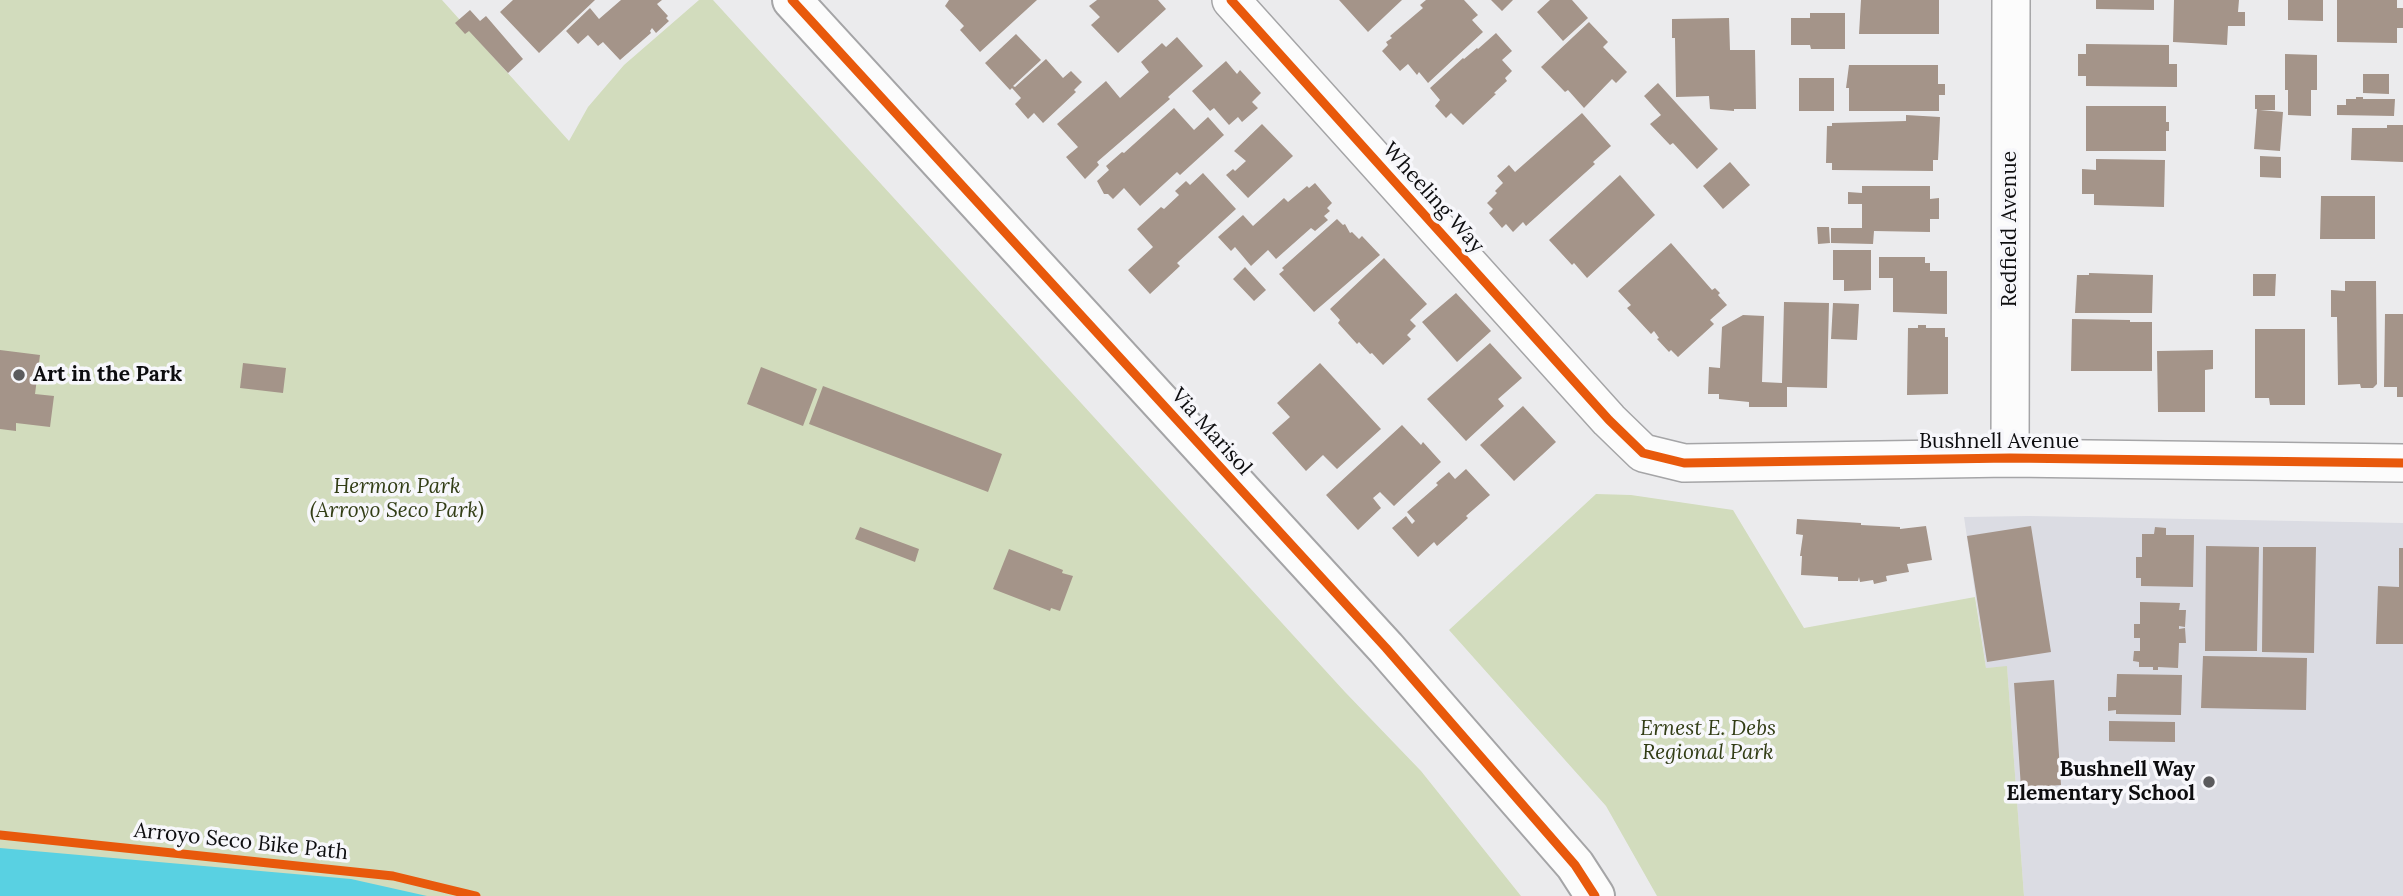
<!DOCTYPE html>
<style>
body{margin:0}
canvas{display:block;background:#ebebed}
</style>
<canvas width="2403" height="896"></canvas>
<script>
const g = document.querySelector('canvas').getContext('2d');
g.lineJoin = 'round';
function fillPath(path, color) {
  g.fillStyle = color;
  g.fill(path, 'evenodd');
}
function poly(rows) {
  const path = new Path2D();
  for (const r of rows) {
    path.moveTo(r[0], r[1]);
    for (let i = 2; i < r.length; i += 2) path.lineTo(r[i], r[i + 1]);
  }
  return path;
}
function stroke(path, color, width, dash) {
  g.strokeStyle = color;
  g.lineWidth = width;
  g.lineCap = dash ? 'butt' : 'round';
  g.setLineDash(dash || []);
  g.stroke(path);
}
function write(font, color, halo, rows, align = 'center') {
  g.font = font + ' Lora,serif';
  g.lineWidth = 7;
  g.setLineDash([]);
  g.textBaseline = 'middle';
  g.strokeStyle = halo;
  g.fillStyle = color;
  for (const [text, x, y, turn = 0] of rows) {
    g.save();
    g.translate(x, y);
    g.rotate((+turn || 0) * Math.PI / 180);
    g.textAlign = isNaN(turn) ? turn : align;
    if (halo) g.strokeText(text, 0, 0);
    g.fillText(text, 0, 0);
    g.restore();
  }
}
fillPath(poly([
 [2029,516,2403,523,2403,896,2024,896,2007,667,1986,668,1964,517]
]), '#dbdce3');
fillPath(poly([
 [0,0,442,0,569,141,588,107,624,65,699,0,713,0,1345,692,1421,771,1521,896,0,896],
 [1596,494,1631,495,1733,510,1804,628,1975,597,1986,668,2007,666,2024,896,1657,896,1606,806,1449,630]
]), '#d2dcbd');
fillPath(poly([
 [0,848,351,879,427,896,0,896]
]), '#59d1e2');
fillPath(poly([
 [513,0,595,0,539,53,500,12],
 [621,0,662,0,657,4,668,16,666,18,669,21,656,33,652,28,650,31,651,33,620,60,603,42,598,46,588,35,578,44,566,31,590,8,599,19],
 [949,0,1037,0,980,52,960,30,964,26,945,6],
 [1097,0,1158,0,1166,9,1118,53,1091,25,1100,17,1089,6],
 [1339,0,1402,0,1368,32],
 [1426,0,1464,0,1478,15,1472,20,1483,32,1428,83,1419,72,1417,75,1408,64,1400,71,1382,51,1388,45,1386,42,1392,38,1390,36,1423,8,1420,5],
 [1491,0,1513,0,1502,11],
 [1550,0,1572,0,1588,18,1563,41,1537,12],
 [1861,0,1939,0,1939,34,1859,34],
 [2096,0,2154,0,2154,10,2096,9],
 [2174,0,2239,0,2238,12,2245,12,2245,26,2228,26,2227,45,2173,42],
 [2288,0,2323,0,2323,21,2288,20],
 [2337,0,2397,0,2397,8,2403,8,2403,28,2397,28,2397,43,2337,42],
 [470,10,480,21,486,16,523,59,508,73,469,31,465,34,455,23],
 [1810,13,1845,13,1845,49,1811,49,1810,45,1791,45,1791,18,1810,18],
 [1729,18,1730,50,1755,50,1756,109,1734,109,1734,111,1710,109,1709,96,1676,97,1675,38,1672,38,1672,19],
 [1589,22,1608,42,1603,47,1627,72,1616,83,1612,79,1584,108,1568,90,1565,92,1541,67],
 [1496,33,1512,51,1502,60,1512,71,1505,78,1507,81,1494,93,1496,94,1463,125,1451,113,1446,118,1435,106,1440,100,1430,88,1463,58,1464,59,1477,48,1478,49],
 [1016,34,1041,60,1013,86,1015,87,1046,59,1063,78,1071,71,1082,82,1074,90,1076,92,1043,123,1034,113,1028,119,1015,104,1021,98,1012,88,1010,90,985,63],
 [1177,37,1203,66,1168,97,1170,99,1097,162,1099,165,1085,179,1066,157,1078,147,1057,124,1106,81,1120,98,1149,72,1141,62,1162,43,1166,47],
 [2086,44,2169,45,2169,64,2177,64,2177,87,2086,86,2086,76,2078,76,2078,54,2086,54],
 [2285,54,2317,55,2317,90,2311,90,2311,116,2288,115,2288,90,2285,90],
 [1226,61,1237,74,1240,70,1261,93,1252,102,1258,108,1242,122,1238,117,1229,125,1214,108,1210,111,1192,91],
 [1849,65,1938,65,1938,84,1945,84,1945,95,1939,95,1939,111,1849,111,1849,88,1846,88],
 [2363,74,2389,74,2389,94,2363,93],
 [1799,78,1834,78,1834,111,1799,111],
 [1658,83,1718,149,1697,169,1673,143,1670,145,1650,124,1661,115,1644,96],
 [2255,95,2275,95,2275,110,2260,110,2283,112,2280,151,2254,149,2257,109,2255,109],
 [2356,97,2363,97,2363,99,2395,99,2394,116,2337,115,2337,105,2346,105,2346,99,2356,99],
 [2086,106,2166,106,2166,122,2169,122,2169,131,2166,131,2166,151,2086,151],
 [1174,108,1194,130,1208,117,1224,135,1180,175,1177,172,1140,206,1124,188,1113,199,1108,194,1104,194,1097,181,1109,170,1106,166,1122,152,1124,153],
 [1582,113,1611,146,1593,162,1595,164,1526,226,1523,222,1513,232,1506,224,1502,228,1489,213,1493,209,1487,203,1497,193,1495,191,1503,183,1497,176,1509,165,1515,172],
 [1906,115,1940,117,1938,160,1933,160,1933,171,1832,170,1832,163,1826,163,1827,126,1832,126,1832,123,1906,121],
 [1262,124,1293,156,1248,198,1226,175,1233,169,1235,171,1246,161,1234,151],
 [2387,125,2403,125,2403,162,2351,160,2352,128,2387,128],
 [2260,156,2281,157,2281,178,2260,177],
 [2096,159,2165,160,2164,207,2094,205,2094,194,2082,194,2082,169,2096,170],
 [1730,162,1750,185,1723,209,1703,186],
 [1203,173,1236,209,1177,263,1180,266,1150,294,1128,270,1153,247,1137,229,1161,207,1164,209,1179,195,1175,191,1186,181,1190,185],
 [1620,175,1655,215,1587,278,1574,263,1572,265,1549,240],
 [1315,183,1332,203,1327,208,1330,211,1324,216,1328,220,1315,231,1311,228,1276,259,1268,250,1251,266,1235,247,1231,251,1218,237,1243,215,1253,226,1284,198,1288,202,1307,186,1309,188],
 [1862,186,1930,186,1930,199,1939,198,1939,219,1930,219,1930,232,1874,231,1873,244,1831,243,1831,228,1862,228,1862,204,1848,204,1848,192,1862,193],
 [2321,196,2375,196,2375,239,2320,239],
 [1337,219,1343,225,1345,224,1350,233,1352,232,1359,239,1362,236,1380,255,1314,312,1279,274,1284,270,1282,268],
 [1817,227,1829,227,1830,243,1818,244],
 [1671,243,1712,290,1715,288,1720,293,1718,295,1727,305,1710,320,1714,324,1678,357,1671,350,1669,352,1657,339,1659,338,1654,331,1651,334,1627,308,1631,305,1618,291],
 [1833,250,1871,250,1871,290,1844,291,1844,280,1833,280],
 [1879,257,1925,257,1925,263,1930,263,1930,271,1947,271,1947,314,1893,312,1893,278,1879,278],
 [1384,258,1427,304,1410,320,1416,326,1407,335,1411,339,1383,365,1372,353,1370,354,1359,342,1357,344,1338,323,1340,320,1330,309],
 [1245,267,1266,290,1254,301,1233,279],
 [2089,273,2153,275,2152,313,2075,313,2077,275,2089,275],
 [2253,274,2276,274,2275,296,2253,296],
 [2345,281,2376,281,2377,384,2373,388,2361,388,2360,384,2338,385,2337,317,2331,317,2331,290,2345,291],
 [1456,293,1491,331,1457,362,1422,322],
 [1784,302,1829,303,1827,388,1787,387,1787,407,1749,407,1749,402,1719,399,1719,394,1708,394,1709,367,1720,368,1722,327,1743,315,1764,316,1762,382,1782,383],
 [1833,303,1859,304,1857,340,1831,339],
 [2385,314,2403,314,2403,397,2397,397,2397,387,2384,387],
 [2072,319,2130,320,2130,322,2152,322,2152,371,2071,371],
 [1918,325,1926,325,1926,328,1945,328,1945,337,1948,337,1948,394,1907,395,1908,328,1918,328],
 [2255,329,2305,329,2305,405,2270,405,2269,398,2255,398],
 [1490,343,1522,378,1498,399,1504,406,1466,441,1427,399],
 [0,350,40,355,35,394,54,396,50,427,16,423,16,431,0,429],
 [2213,350,2213,369,2205,370,2205,412,2158,412,2157,351],
 [243,363,286,368,283,393,240,388],
 [1320,363,1381,429,1337,469,1323,455,1306,471,1272,433,1290,417,1277,403],
 [761,367,817,389,803,426,747,404],
 [823,386,1002,454,988,492,809,424],
 [1523,406,1556,442,1514,481,1480,445],
 [1402,425,1421,445,1423,442,1441,462,1394,506,1380,492,1373,498,1381,508,1358,530,1326,495],
 [1466,469,1490,495,1466,516,1468,518,1437,546,1434,542,1418,557,1392,528,1406,516,1412,524,1415,521,1407,512,1438,485,1436,483,1449,472,1455,479],
 [1797,519,1861,523,1861,525,1900,527,1900,529,1926,526,1932,560,1907,564,1909,572,1886,576,1887,581,1874,584,1873,580,1860,582,1859,577,1858,581,1838,581,1838,577,1801,575,1802,556,1800,556,1803,535,1796,534],
 [2031,526,2051,652,1987,662,1967,536],
 [860,527,919,549,915,562,855,539],
 [2155,527,2166,528,2166,535,2194,535,2193,587,2141,586,2141,578,2136,578,2136,557,2142,557,2142,534,2154,534],
 [2206,546,2259,547,2257,651,2205,651],
 [2263,547,2316,547,2314,653,2262,652],
 [2399,548,2403,548,2403,644,2376,644,2378,586,2399,587],
 [1009,549,1063,570,1062,573,1073,576,1060,611,1051,608,1050,611,993,589],
 [2140,602,2180,603,2179,610,2186,610,2185,627,2179,626,2179,629,2185,628,2186,643,2179,643,2178,668,2158,667,2158,670,2153,670,2153,667,2139,667,2139,662,2133,661,2134,651,2140,651,2140,638,2134,638,2134,624,2140,624],
 [2203,656,2307,658,2306,710,2201,708],
 [2117,674,2182,675,2181,715,2116,714,2116,710,2108,711,2108,697,2116,697],
 [2054,680,2061,785,2021,788,2014,683],
 [2109,721,2175,722,2175,742,2109,741]
]), '#a49489');
const minor = poly([
 [1231,0,1609,420,1643,453,1684,463,2010,458,2403,463],
 [2010,458,2011,0]
]);
const tertiary = poly([
 [792,0,1386,648,1575,865,1595,896]
]);
stroke(minor, '#a5a5a7', 40);
stroke(tertiary, '#a5a5a7', 42);
stroke(minor, '#fcfcfc', 37);
stroke(tertiary, '#fcfcfc', 38);
stroke(poly([
 [792,0,1386,648,1575,865,1595,896],
 [1231,0,1609,420,1643,453,1684,463,2010,458,2403,463],
 [0,835,393,876,476,896]
]), '#e8590c', 9);
for (const [x, y, r, color] of [
 [19,375,7,"#5b5b5d"],
 [2209,782,7,"#5b5b5d"]
]) {
  const dot = new Path2D();
  dot.arc(x, y, r, 0, 2 * Math.PI);
  g.fillStyle = color;
  g.fill(dot);
  stroke(dot, '#f7f7fb', 2.5);
}
write('21px', '#0d0d0f', '#f7f7fb', [
 ["Wheeling Way",1433,198,48],
 ["Redfield Avenue",2010,229,-90],
 ["Via Marisol",1211,432,48],
 ["Bushnell Avenue",1999,442],
 ["Arroyo Seco Bike Path",241,842,6]
]);
write('bold 21px', '#0d0d0f', '#f7f7fb', [
 ["Art in the Park",33,375],
 ["Bushnell Way",2195,770,"right"],
 ["Elementary School",2195,794,"right"]
], 'left');
write('italic 21px', '#323d15', '#f7f7fb', [
 ["Hermon Park",397,487],
 ["(Arroyo Seco Park)",397,511],
 ["Ernest E. Debs",1708,729],
 ["Regional Park",1708,753]
]);
</script>
